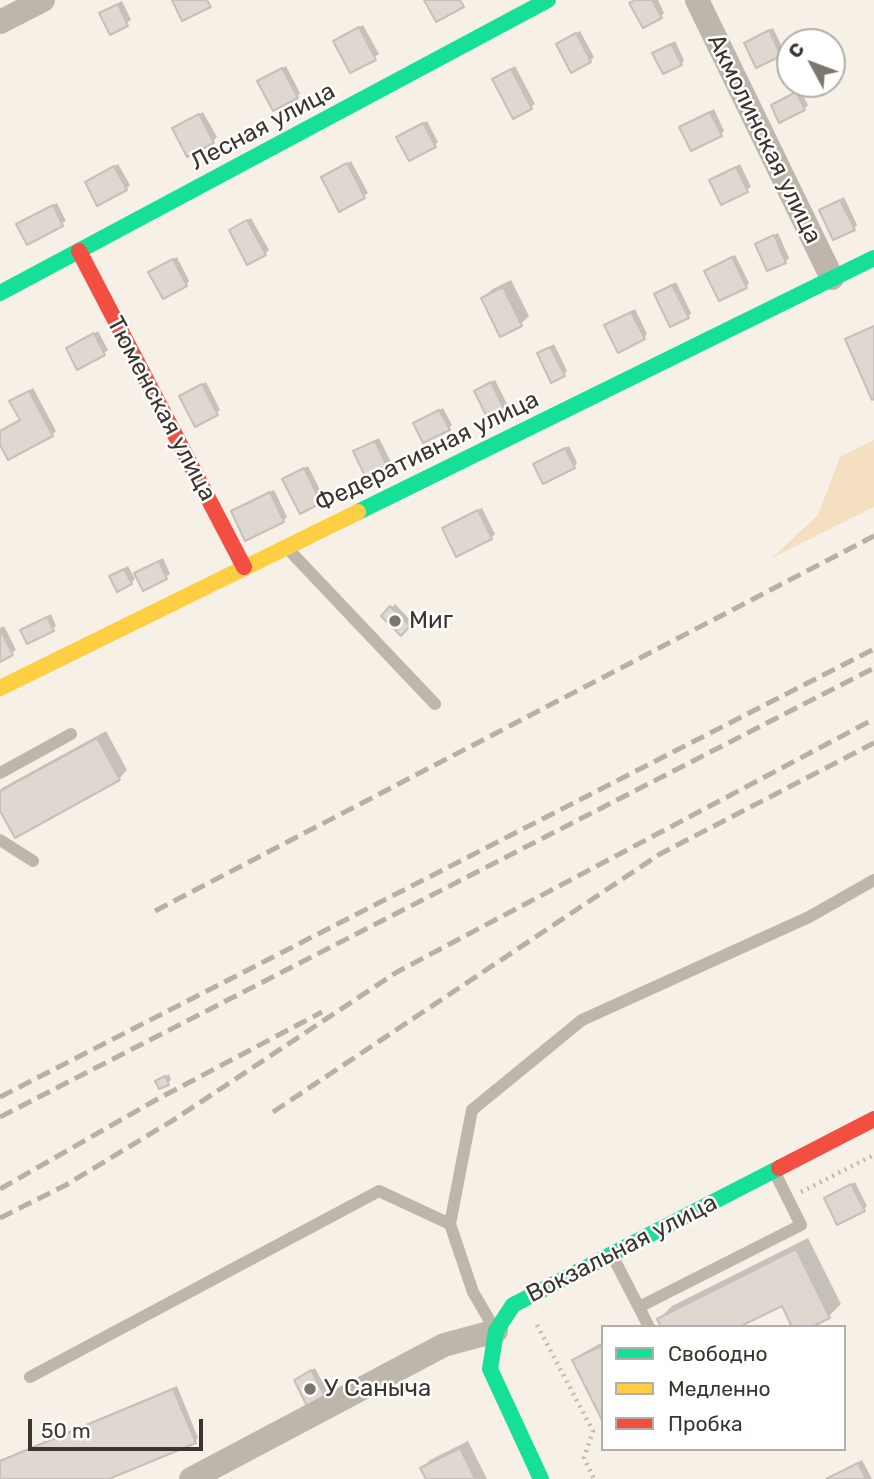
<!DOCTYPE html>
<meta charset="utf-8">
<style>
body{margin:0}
#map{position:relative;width:874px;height:1479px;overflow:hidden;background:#f7f0e6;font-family:Rubik,sans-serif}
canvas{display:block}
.legend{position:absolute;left:601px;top:1325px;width:245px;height:126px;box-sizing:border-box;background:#fff;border:2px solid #b1aeab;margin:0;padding:9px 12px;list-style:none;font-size:21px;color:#3b352d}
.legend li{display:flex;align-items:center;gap:14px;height:35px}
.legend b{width:35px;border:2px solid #b1aeab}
.north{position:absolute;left:776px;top:28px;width:70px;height:70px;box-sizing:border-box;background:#fff;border:2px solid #b1aeab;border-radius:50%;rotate:311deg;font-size:19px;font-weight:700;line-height:28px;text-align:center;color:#3b352d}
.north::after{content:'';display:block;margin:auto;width:24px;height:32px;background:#7d766e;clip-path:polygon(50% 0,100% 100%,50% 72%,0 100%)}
.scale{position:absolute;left:28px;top:1419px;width:175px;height:32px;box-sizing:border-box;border:4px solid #3b352d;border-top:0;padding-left:9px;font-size:21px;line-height:24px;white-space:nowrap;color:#3b352d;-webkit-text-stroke:5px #fff;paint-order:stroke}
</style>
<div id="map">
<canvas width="874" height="1479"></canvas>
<ul class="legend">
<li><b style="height:9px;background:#16e098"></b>Свободно</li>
<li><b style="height:9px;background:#ffcf43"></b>Медленно</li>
<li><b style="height:9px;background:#f24e42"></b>Пробка</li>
</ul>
<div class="north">С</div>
<div class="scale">50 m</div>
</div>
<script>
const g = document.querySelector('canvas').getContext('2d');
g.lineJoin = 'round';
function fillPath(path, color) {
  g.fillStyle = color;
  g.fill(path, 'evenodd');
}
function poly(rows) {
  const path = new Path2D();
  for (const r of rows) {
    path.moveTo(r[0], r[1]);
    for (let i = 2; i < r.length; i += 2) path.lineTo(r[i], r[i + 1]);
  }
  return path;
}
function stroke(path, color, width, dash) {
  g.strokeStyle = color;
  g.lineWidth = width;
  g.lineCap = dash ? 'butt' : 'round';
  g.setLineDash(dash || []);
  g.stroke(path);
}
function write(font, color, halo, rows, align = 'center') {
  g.font = font + ' Rubik,sans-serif';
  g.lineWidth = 5;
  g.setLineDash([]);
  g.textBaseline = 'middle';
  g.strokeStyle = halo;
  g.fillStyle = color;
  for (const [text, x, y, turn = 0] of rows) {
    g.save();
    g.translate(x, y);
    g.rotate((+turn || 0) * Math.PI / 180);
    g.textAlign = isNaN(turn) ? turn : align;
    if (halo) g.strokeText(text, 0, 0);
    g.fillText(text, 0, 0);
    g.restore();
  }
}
fillPath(poly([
 [874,440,874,507,772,558,818,515,840,457]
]), '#f4dfc1');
fillPath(poly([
 [635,0,658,0,664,13,661,16,631,3],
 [122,1,131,20,111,32,101,13],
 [363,25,379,54,351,71,335,41],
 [773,28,784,51,780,54,746,43],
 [580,31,594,57,590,61,558,44],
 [675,41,684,60,681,64,655,53],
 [286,66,300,93,297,97,259,81],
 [515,66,535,104,514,117,494,79],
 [800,90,808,105,804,109,773,106],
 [714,109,724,131,721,134,682,127],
 [203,112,217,137,213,141,174,128],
 [427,121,438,142,435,145,402,134],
 [351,161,368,193,364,196,323,178],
 [118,164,130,185,126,189,87,182],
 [740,164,751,187,722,203,711,180],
 [844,197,857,225,854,228,821,210],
 [57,203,66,221,28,243,22,221],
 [251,218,269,250,265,254,235,227],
 [778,233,789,258,785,262,757,244],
 [735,255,749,283,746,287,707,271],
 [177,257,189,281,186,285,151,272],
 [511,280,529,316,521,324,483,298,491,290],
 [676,282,691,313,688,317,656,294],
 [635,309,647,334,644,338,606,326],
 [98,331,108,350,104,353,68,349],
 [554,344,567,371,564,375,539,354],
 [495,380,507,404,488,415,476,391],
 [206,382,220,410,216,413,181,396],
 [33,388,56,431,52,435,0,441,0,431,21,419,12,401],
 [443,408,452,425,448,429,415,423],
 [379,438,391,462,367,476,355,451],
 [569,446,577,463,574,467,535,464],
 [308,466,324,498,300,512,284,479],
 [274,490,287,517,283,521,233,512],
 [482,508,495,534,491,538,444,528],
 [163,558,170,574,144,589,136,573],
 [128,566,135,579,131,583,111,576],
 [395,604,412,622,401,633,383,616],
 [51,614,56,626,52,629,22,630],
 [4,626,16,650,0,660,0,628],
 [106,731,127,770,119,779,0,807,2,788],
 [169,1074,171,1080,168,1083,157,1082],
 [855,1182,867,1206,863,1210,826,1198],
 [808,1238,841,1304,829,1316,782,1303,659,1319,672,1306],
 [603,1342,603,1418,574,1361,583,1353],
 [315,1368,328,1393,325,1397,296,1380],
 [177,1386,198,1438,195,1441,104,1479,2,1479,0,1460],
 [468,1441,487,1479,428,1479,422,1468,430,1460],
 [862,1460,872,1479,826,1479]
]), '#0003');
const building = poly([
 [172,0,207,0,211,7,182,21,172,0],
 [424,0,460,0,464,7,436,22,424,0],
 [635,0,652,0,662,18,643,28,629,3,635,0],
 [118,4,128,26,110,35,99,13,118,4],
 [359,27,376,60,350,73,333,41,359,27],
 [769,30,781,56,756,68,744,43,769,30],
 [576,33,591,62,571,73,556,44,576,33],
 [671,44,682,65,663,74,652,53,671,44],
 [282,68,298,98,273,111,257,81,282,68],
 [511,69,532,109,513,119,492,79,511,69],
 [796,92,805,110,779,123,771,105,796,92],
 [710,112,722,136,691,151,679,127,710,112],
 [199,114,214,143,187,157,172,128,199,114],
 [423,123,436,147,409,161,396,137,423,123],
 [347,163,365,198,339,212,321,177,347,163],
 [114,166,127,190,97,206,85,182,114,166],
 [736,167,748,192,721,205,709,180,736,167],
 [840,200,855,230,833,240,819,210,840,200],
 [53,205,63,226,27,245,16,224,53,205],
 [247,220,266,255,247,265,229,230,247,220],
 [774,235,786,263,767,271,755,244,774,235],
 [732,257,747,288,719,301,704,271,732,257],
 [173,259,187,286,163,299,148,272,173,259],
 [672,285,689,318,670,327,654,294,672,285],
 [503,287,522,326,500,337,481,298,503,287],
 [631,312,645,339,618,353,604,325,631,312],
 [874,326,874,399,872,400,845,339,874,326],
 [94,333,105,355,77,370,66,348,94,333],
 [550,347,565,376,551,383,537,353,550,347],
 [491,382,504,409,487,417,474,391,491,382],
 [202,384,218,415,195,427,179,396,202,384],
 [29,391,53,436,8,460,0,445,0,431,20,420,9,401,29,391],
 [439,410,450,430,423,443,413,423,439,410],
 [375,441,388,468,366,478,353,451,375,441],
 [565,448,575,468,543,484,533,464,565,448],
 [304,468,321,503,300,514,282,479,304,468],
 [270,492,284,522,245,541,231,511,270,492],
 [478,510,492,539,456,557,442,528,478,510],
 [159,561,167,579,143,591,134,573,159,561],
 [124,569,132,584,117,592,109,576,124,569],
 [390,606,410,626,401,636,381,616,390,606],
 [47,617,54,631,27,644,20,630,47,617],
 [0,629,13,655,0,662,0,629],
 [97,738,120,780,15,838,0,811,0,791,97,738],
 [165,1076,169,1085,159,1089,155,1081,165,1076],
 [851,1184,865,1211,837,1225,824,1198,851,1184],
 [796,1249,830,1318,811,1327,792,1327,782,1306,739,1327,661,1327,657,1319,796,1249],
 [603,1345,603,1422,572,1360,603,1345],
 [311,1370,326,1398,308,1408,294,1380,311,1370],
 [173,1389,196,1443,109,1479,0,1479,0,1461,173,1389],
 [460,1448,475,1479,426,1479,420,1468,460,1448],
 [858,1463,866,1479,826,1479,858,1463]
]);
fillPath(building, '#ded8d0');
stroke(building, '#c6c0b8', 2);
stroke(poly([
 [801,1192,874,1155],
 [537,1325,593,1431,584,1458,594,1479]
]), '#bfb9b0', 4.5, [2, 5]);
stroke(poly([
 [288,549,435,704],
 [0,773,71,734],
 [0,840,33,861],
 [612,1255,649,1327],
 [639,1307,801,1225,774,1171],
 [494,1328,473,1292,450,1224,472,1110,582,1020,809,917,874,880],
 [30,1377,379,1191,450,1224]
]), '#beb6ab', 12);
stroke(poly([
 [697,0,832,278],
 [0,22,43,0],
 [191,1479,444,1345,496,1331]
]), '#beb6ab', 24);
stroke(poly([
 [0,293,548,0],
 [358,512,874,258],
 [541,1479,490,1369,496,1331,513,1305,779,1168]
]), '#16e098', 16);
stroke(poly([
 [0,688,358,512]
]), '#ffcf43', 16);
stroke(poly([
 [79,251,244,567],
 [779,1168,874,1119]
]), '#f24e42', 16);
stroke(poly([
 [155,911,874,536],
 [0,1097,874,649],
 [273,1112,660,854,874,743],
 [0,1117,874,668],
 [0,1189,154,1101,322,1012],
 [0,1218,66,1185,175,1119,397,972,874,719]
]), '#b7b0a8', 5, [14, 7]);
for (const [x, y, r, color] of [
 [395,621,7,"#7d766e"],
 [310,1389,7,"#7d766e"]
]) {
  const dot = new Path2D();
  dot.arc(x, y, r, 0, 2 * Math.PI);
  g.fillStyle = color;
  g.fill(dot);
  stroke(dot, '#fff', 2.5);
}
write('24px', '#3b352d', '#fff', [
 ["Лесная улица",263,127,-28],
 ["Акмолинская улица",764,139,64],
 ["Тюменская улица",161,409,62],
 ["Федеративная улица",427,452,-26],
 ["Вокзальная улица",622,1249,-27]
]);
write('24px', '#3b352d', '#fff', [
 ["Миг",409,621],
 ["У Саныча",324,1389]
], 'left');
</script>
